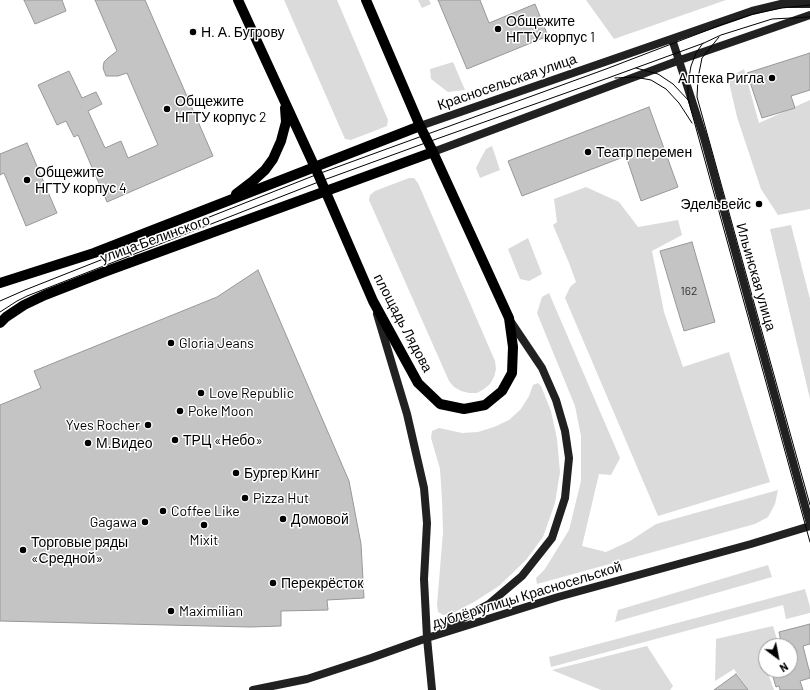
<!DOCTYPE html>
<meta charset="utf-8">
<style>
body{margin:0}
#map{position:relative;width:810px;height:690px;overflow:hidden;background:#fff;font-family:Barlow,sans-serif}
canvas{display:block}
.north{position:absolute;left:758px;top:638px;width:40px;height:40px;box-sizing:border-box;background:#fff;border:1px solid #999;border-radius:50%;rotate:148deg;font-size:11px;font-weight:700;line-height:16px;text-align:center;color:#000}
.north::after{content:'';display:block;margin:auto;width:14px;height:18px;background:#000;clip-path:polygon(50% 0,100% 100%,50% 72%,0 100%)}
</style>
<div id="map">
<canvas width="810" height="690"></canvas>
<div class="north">N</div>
</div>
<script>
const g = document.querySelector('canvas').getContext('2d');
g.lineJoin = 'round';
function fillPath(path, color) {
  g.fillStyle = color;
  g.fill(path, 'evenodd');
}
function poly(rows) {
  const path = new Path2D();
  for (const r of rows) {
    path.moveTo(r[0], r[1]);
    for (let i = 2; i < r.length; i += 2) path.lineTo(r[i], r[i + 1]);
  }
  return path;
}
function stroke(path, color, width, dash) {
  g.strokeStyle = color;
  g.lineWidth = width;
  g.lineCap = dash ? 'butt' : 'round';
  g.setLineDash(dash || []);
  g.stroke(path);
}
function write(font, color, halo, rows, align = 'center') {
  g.font = font + ' Barlow,sans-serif';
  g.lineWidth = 3;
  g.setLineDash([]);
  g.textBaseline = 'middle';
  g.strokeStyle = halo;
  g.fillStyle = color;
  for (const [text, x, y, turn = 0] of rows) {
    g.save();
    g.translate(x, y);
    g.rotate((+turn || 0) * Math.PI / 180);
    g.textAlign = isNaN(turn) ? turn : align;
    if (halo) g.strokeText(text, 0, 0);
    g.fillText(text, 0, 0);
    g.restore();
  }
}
fillPath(poly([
 [284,0,337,0,388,120,387,126,351,140,345,139],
 [418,0,429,0,431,4,422,8],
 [586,0,726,0,614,39],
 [453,62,465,90,448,92,431,79,430,69],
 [744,69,759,123,810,100,810,209,778,215,761,189,737,117,728,78],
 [492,146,500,170,480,178,476,168,481,158,486,149],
 [409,178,414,178,418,183,495,361,496,369,494,377,490,384,484,389,477,393,469,393,461,391,454,387,449,381,369,200,370,195,375,191],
 [586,187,619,202,638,227,678,220,682,235,652,251,664,312,683,367,729,352,770,482,658,516,565,298,570,287,576,282,569,263,553,225,557,222,554,199],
 [791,225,810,299,810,399,770,229],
 [528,238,542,274,529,281,520,279,508,249],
 [549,293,620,458,611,475,599,474,582,546,606,552,630,541,656,524,778,490,775,504,768,517,755,524,537,584,536,578,545,569,569,530,581,481,581,436,575,406,537,313,542,297],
 [538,383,541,386,551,411,557,439,560,472,555,503,543,537,526,560,499,586,474,602,451,614,443,615,438,612,437,605,443,532,442,500,440,469,431,438,432,431,439,428,462,433,478,432,494,427,509,420,521,409,529,396,533,385],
 [768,565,772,577,615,622,618,610],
 [805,589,810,607,810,613,786,619,783,605,551,667,549,657],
 [773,626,779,646,766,646,766,668,774,690,748,690,734,669,715,681,716,639],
 [647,646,673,686,670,690,601,690,552,670]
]), '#dbdbdb');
const building = poly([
 [24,0,62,0,66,11,35,24,24,0],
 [95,0,145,0,213,156,107,202,78,135,74,137,66,121,57,125,38,85,69,71,82,98,96,92,102,104,88,111,105,148,121,141,128,158,158,145,127,73,118,76,106,76,103,68,104,62,108,58,117,51,95,0],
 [438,0,480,0,489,23,535,4,548,36,467,69,438,0],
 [810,53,810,90,791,96,795,108,762,118,747,73,810,53],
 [649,107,678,187,641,201,626,156,522,196,508,161,649,107],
 [27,143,57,213,26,226,4,173,0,175,0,154,27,143],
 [692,242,715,322,684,331,660,251,692,242],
 [258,270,349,481,361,544,364,598,327,600,328,610,281,611,281,626,250,627,0,621,0,405,41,388,34,371,217,297,258,270],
 [810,624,810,644,803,646,809,670,810,670,810,678,800,681,803,690,780,690,779,686,776,687,771,670,790,670,790,646,782,646,779,632,810,624],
 [736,674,748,690,714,690,736,674]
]);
fillPath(building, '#c4c4c4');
stroke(building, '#989898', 1);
stroke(poly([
 [672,39,704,138,810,524],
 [420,126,752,11,781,4,810,4],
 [433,152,680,60,810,15],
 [377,314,407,414,424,488,427,523,424,579,427,638,432,690],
 [443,629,489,604,522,576,552,538,565,498,569,458,565,431,556,400,542,368,509,319],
 [253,690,307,679,371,658,427,638,558,597,751,544,810,526]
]), '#212121', 8);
stroke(poly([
 [238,0,318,174,373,301,418,383,440,404,464,409,485,405,502,391,512,373,513,347,509,318,433,152,420,126,366,0],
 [236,194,253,181,265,170,273,159,281,141,286,122,285,108],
 [0,283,94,253,420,126],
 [0,323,6,317,24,305,45,295,104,272,433,152]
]), '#000', 10);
stroke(poly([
 [719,37,702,58,698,78,697,97,810,505],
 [703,43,696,53,691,66,688,83,688,99,810,542],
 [636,68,658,74,673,84,690,102],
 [615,78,635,77,651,80,666,89,679,103,692,123],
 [0,301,25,290,318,174,606,69,721,25,753,14,782,8,810,5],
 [0,312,17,301,27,296,321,181,428,142,608,78,704,43,721,35,772,19,810,17]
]), '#000', 1);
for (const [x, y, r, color] of [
 [498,29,4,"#000"],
 [193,32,4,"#000"],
 [772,78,4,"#000"],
 [167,109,4,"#000"],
 [588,152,4,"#000"],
 [27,180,4,"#000"],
 [759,204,4,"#000"],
 [171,343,4,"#000"],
 [201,393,4,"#000"],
 [180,411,4,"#000"],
 [148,425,4,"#000"],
 [175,440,4,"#000"],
 [88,443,4,"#000"],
 [236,473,4,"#000"],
 [245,498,4,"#000"],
 [163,511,4,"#000"],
 [283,519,4,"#000"],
 [145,522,4,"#000"],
 [204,525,4,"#000"],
 [23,550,4,"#000"],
 [273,583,4,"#000"],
 [171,611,4,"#000"]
]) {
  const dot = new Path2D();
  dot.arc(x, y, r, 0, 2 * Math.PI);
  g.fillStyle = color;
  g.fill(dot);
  stroke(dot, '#fff', 1.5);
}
write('12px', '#313131', null, [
 ["162",689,291]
]);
write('14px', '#000', '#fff', [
 ["Общежите",506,21],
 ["НГТУ корпус 1",506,37],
 ["Н. А. Бугрову",201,32],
 ["Аптека Ригла",764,78,"right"],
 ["Общежите",175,101],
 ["НГТУ корпус 2",175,117],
 ["Театр перемен",596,152],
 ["Общежите",35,172],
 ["НГТУ корпус 4",35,188],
 ["Эдельвейс",751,204,"right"],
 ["Gloria Jeans",179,343],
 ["Love Republic",209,393],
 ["Poke Moon",188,411],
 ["Yves Rocher",140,425,"right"],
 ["ТРЦ «Небо»",183,440],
 ["М.Видео",96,443],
 ["Бургер Кинг",244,473],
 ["Pizza Hut",253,498],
 ["Coffee Like",171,511],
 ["Домовой",291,519],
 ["Gagawa",137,522,"right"],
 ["Mixit",204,540,"center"],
 ["Торговые ряды",31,542],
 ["«Средной»",31,558],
 ["Перекрёсток",281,583],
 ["Maximilian",179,611]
], 'left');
write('14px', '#000', '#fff', [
 ["Красносельская улица",507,82,-19],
 ["улица Белинского",155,239,-20],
 ["Ильинская улица",756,277,74],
 ["площадь Лядова",403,323,62],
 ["дублёр улицы Красносельской",527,595,-17]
]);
</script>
